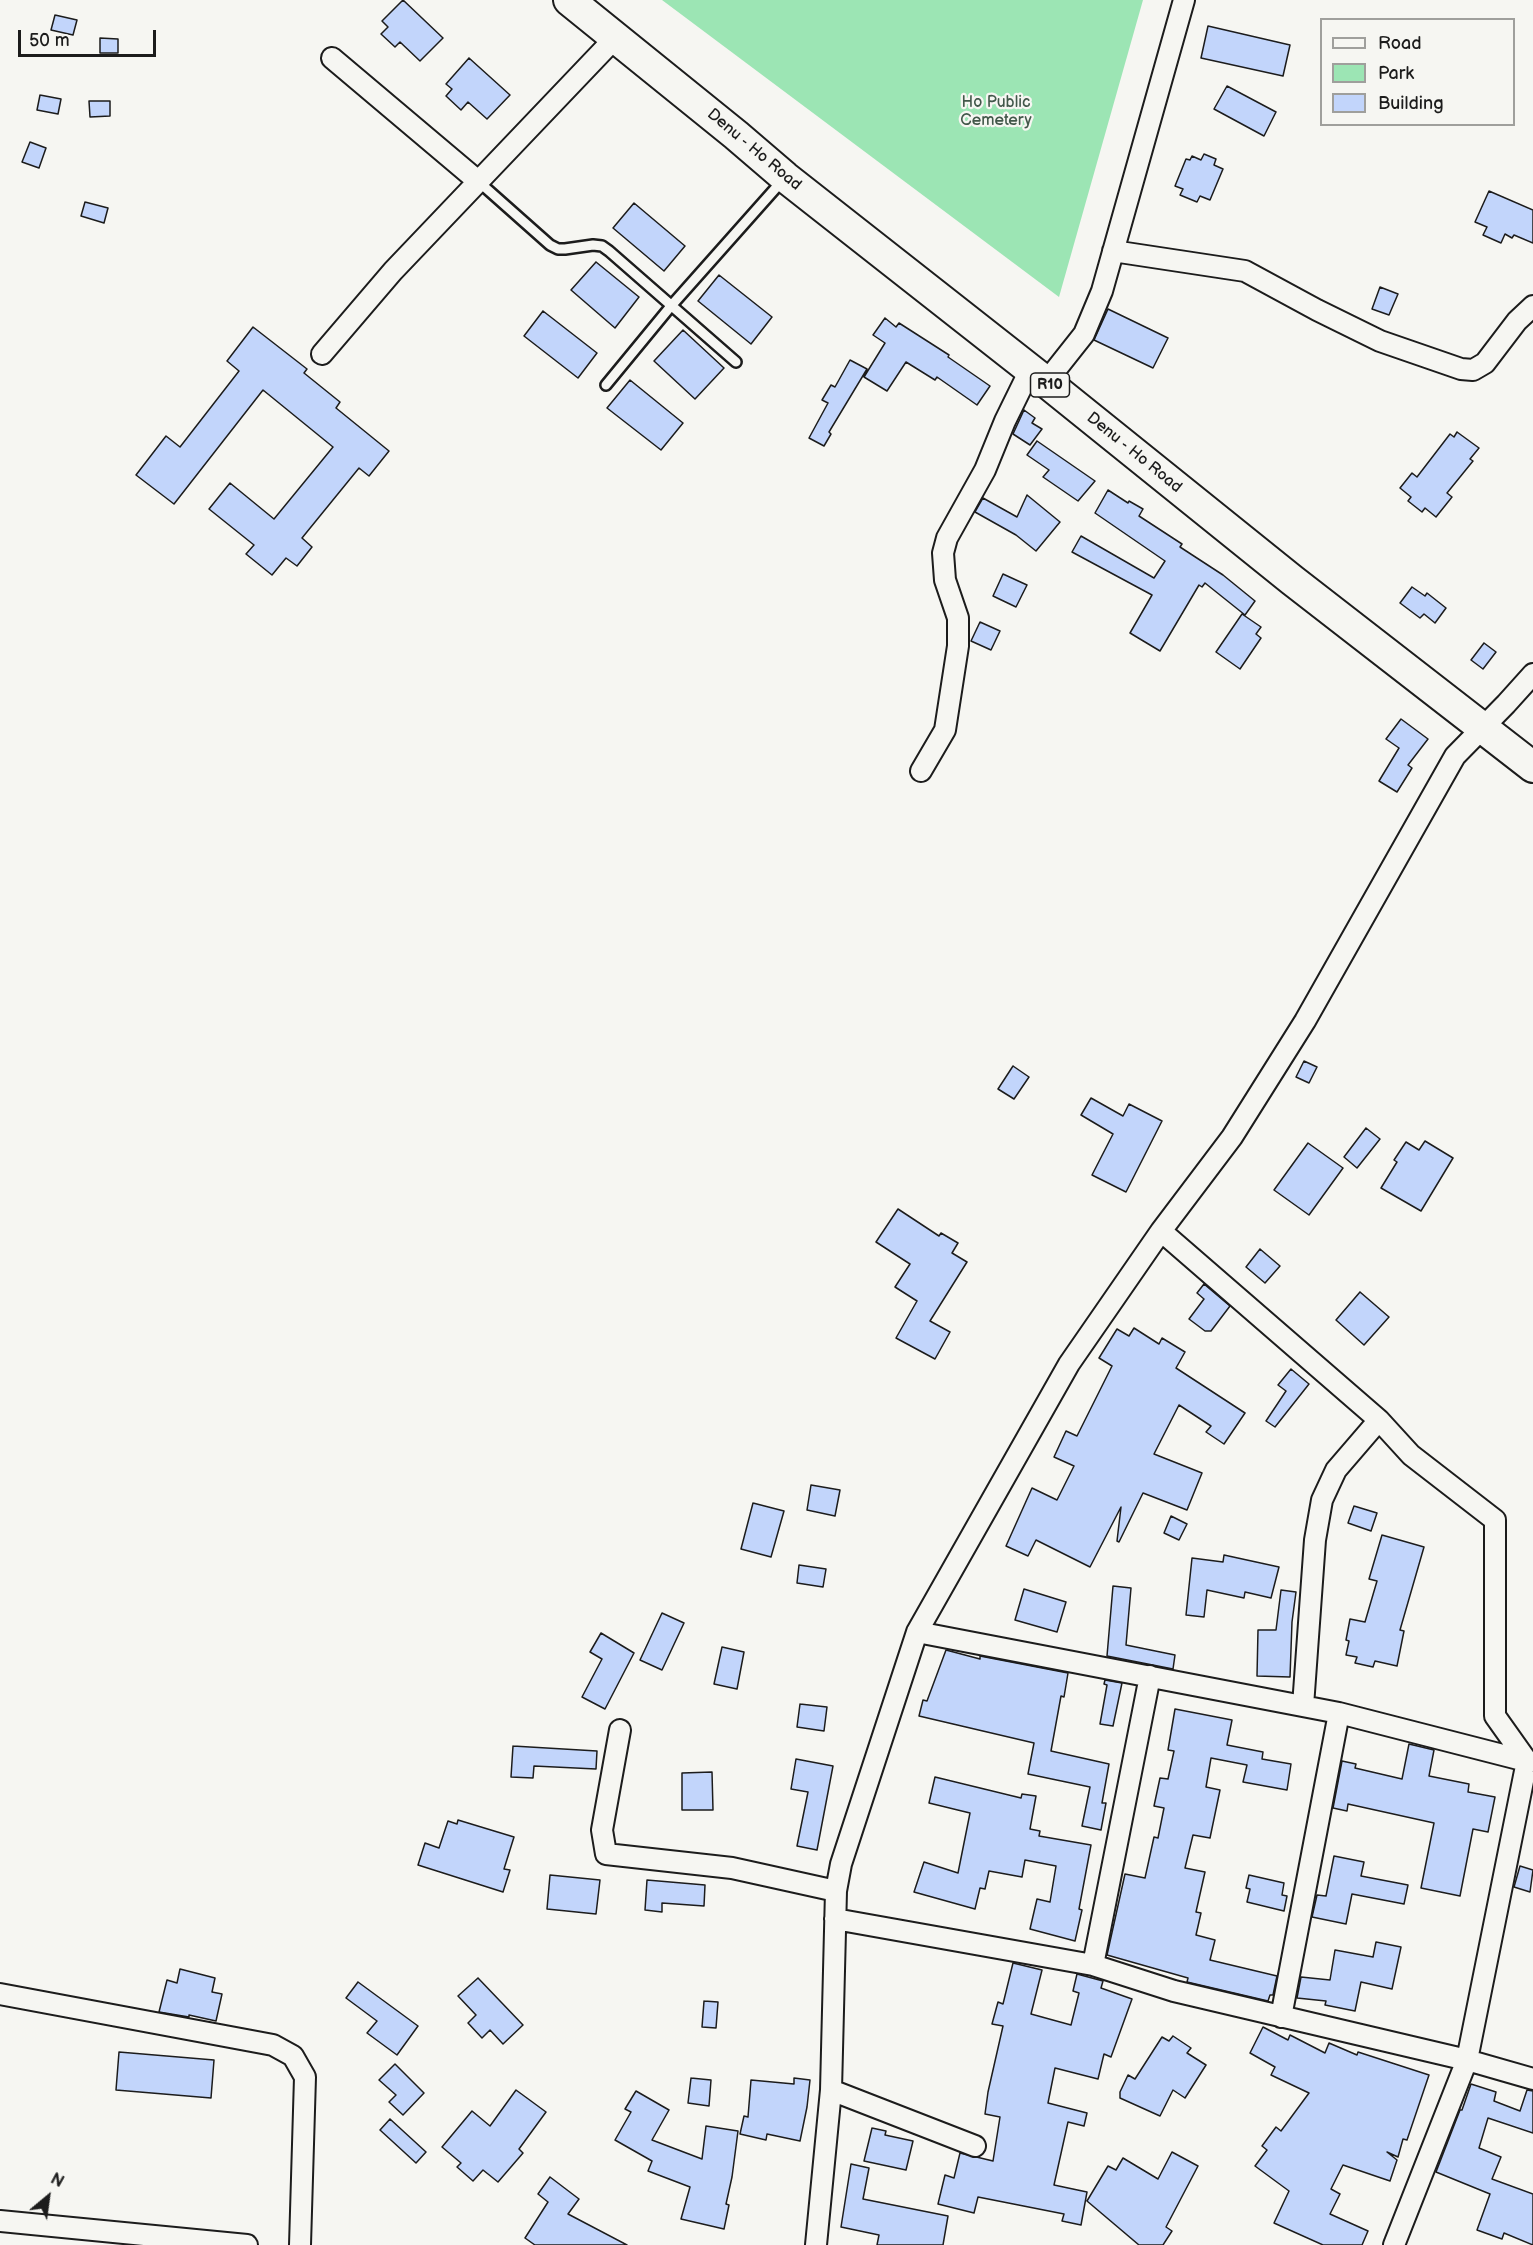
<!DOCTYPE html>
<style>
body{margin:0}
#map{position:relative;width:1533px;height:2245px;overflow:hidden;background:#f6f6f2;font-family:"Balsamiq Sans",sans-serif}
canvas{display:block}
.legend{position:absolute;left:1320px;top:18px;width:195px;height:108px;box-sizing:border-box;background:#f6f6f2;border:2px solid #9f9f9c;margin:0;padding:8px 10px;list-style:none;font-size:18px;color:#1c1c1c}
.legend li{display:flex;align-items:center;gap:12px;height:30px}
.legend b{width:30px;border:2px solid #9f9f9c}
.north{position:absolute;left:18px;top:2167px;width:60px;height:60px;-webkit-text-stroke:4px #f6f6f2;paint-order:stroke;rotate:29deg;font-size:16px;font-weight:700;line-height:24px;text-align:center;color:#1c1c1c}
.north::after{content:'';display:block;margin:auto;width:21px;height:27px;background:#1c1c1c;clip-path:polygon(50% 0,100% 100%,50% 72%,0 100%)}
.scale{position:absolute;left:18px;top:30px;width:138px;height:27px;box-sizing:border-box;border:3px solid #1c1c1c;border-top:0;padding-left:8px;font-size:18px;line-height:21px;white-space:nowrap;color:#1c1c1c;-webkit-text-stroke:4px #f6f6f2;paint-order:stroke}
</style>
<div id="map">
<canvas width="1533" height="2245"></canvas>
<ul class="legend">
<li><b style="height:8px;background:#f6f6f2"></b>Road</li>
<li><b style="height:16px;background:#9ce5b4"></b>Park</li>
<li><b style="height:16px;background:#c2d5fb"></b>Building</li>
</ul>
<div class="north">N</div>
<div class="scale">50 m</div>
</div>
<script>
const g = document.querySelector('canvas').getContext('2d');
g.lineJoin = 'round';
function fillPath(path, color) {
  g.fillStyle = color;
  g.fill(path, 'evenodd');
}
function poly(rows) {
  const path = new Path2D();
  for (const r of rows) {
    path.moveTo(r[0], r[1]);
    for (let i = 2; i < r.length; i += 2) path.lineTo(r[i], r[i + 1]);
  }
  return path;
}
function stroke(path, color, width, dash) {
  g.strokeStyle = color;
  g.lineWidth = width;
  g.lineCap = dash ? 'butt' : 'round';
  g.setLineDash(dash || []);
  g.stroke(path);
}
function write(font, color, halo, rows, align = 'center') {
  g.font = font + ' "Balsamiq Sans",sans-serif';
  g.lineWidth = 4.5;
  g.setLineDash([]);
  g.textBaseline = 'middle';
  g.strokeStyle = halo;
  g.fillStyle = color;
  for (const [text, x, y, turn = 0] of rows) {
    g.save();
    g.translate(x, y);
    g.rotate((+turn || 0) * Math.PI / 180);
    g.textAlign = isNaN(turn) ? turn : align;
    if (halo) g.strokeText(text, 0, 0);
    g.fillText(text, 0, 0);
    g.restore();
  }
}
fillPath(poly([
 [662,0,1143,0,1059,297]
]), '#9ce5b4');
const building = poly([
 [403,0,443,38,420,61,400,42,395,47,381,34,388,27,382,21,403,0],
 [55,15,77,20,73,35,51,30,55,15],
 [1208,26,1290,45,1283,76,1201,58,1208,26],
 [100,38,118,39,118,53,100,53,100,38],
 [469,58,510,95,487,119,468,102,461,110,446,96,452,89,446,84,469,58],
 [1227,86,1276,112,1264,136,1214,109,1227,86],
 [40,95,61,99,58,114,37,110,40,95],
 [89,101,110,101,110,116,90,117,89,101],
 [30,142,46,148,39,168,22,162,30,142],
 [1204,154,1216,159,1214,165,1223,169,1210,200,1200,196,1197,202,1180,195,1183,189,1175,186,1186,159,1190,160,1192,156,1201,160,1204,154],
 [1489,191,1533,210,1533,243,1514,235,1512,238,1505,234,1501,243,1483,235,1487,227,1475,222,1489,191],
 [85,202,108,208,104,223,81,216,85,202],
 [634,203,685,246,664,271,613,228,634,203],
 [596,262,639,297,615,328,571,290,596,262],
 [719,275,772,317,751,344,698,301,719,275],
 [1380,287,1398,294,1389,315,1372,309,1380,287],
 [1108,309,1168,338,1153,368,1094,340,1108,309],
 [543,311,597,353,578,378,524,336,543,311],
 [885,318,896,327,899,323,949,355,948,357,990,386,977,405,937,377,935,380,906,362,887,391,864,377,885,343,873,335,885,318],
 [253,327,307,369,304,373,340,402,336,408,389,451,369,476,359,468,302,538,312,547,297,566,286,558,272,575,246,554,254,545,209,509,230,483,274,519,333,447,263,390,174,504,136,475,166,436,180,447,239,371,227,361,253,327],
 [683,330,724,368,695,399,654,361,683,330],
 [850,360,867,369,829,432,831,434,824,446,809,438,828,403,822,400,831,385,835,387,850,360],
 [630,380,683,423,661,450,607,408,630,380],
 [1024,410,1035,418,1032,423,1042,429,1030,445,1013,434,1024,410],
 [1457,432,1479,448,1470,459,1473,461,1447,493,1452,497,1436,517,1425,508,1422,512,1408,501,1411,497,1400,488,1412,473,1417,477,1450,434,1454,437,1457,432],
 [1037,441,1095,481,1078,501,1043,477,1049,470,1027,455,1037,441],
 [1108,490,1128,503,1129,501,1143,509,1139,516,1182,544,1180,547,1223,575,1255,601,1245,615,1205,583,1202,587,1199,585,1160,651,1130,633,1152,595,1072,552,1081,536,1154,578,1165,561,1095,513,1108,490],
 [1027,495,1060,522,1036,551,1016,535,975,512,983,498,1017,517,1027,495],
 [1003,574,1027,585,1016,607,993,596,1003,574],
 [1412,587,1425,596,1427,593,1446,608,1435,623,1424,614,1420,618,1400,603,1412,587],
 [1242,614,1261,627,1256,634,1261,638,1240,669,1216,652,1242,614],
 [980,622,1000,631,991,650,971,641,980,622],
 [1484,643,1496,652,1483,669,1471,660,1484,643],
 [1401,719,1428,739,1408,765,1412,768,1397,792,1379,781,1399,748,1386,739,1401,719],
 [1304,1061,1317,1067,1309,1083,1296,1077,1304,1061],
 [1013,1066,1029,1077,1014,1099,998,1089,1013,1066],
 [1091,1098,1123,1116,1129,1104,1162,1121,1126,1192,1092,1175,1113,1134,1081,1115,1091,1098],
 [1366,1128,1380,1139,1357,1168,1344,1157,1366,1128],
 [1425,1141,1453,1158,1421,1211,1381,1188,1397,1162,1394,1160,1406,1142,1419,1150,1425,1141],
 [1308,1143,1343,1168,1309,1215,1274,1190,1308,1143],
 [898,1209,939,1236,941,1233,958,1243,952,1253,967,1262,930,1321,950,1332,935,1359,896,1338,917,1301,895,1287,910,1264,876,1242,898,1209],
 [1260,1249,1280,1266,1265,1283,1246,1267,1260,1249],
 [1204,1284,1230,1306,1211,1331,1205,1331,1189,1319,1204,1299,1197,1293,1204,1284],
 [1360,1292,1389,1317,1364,1345,1336,1320,1360,1292],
 [1134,1328,1159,1344,1162,1338,1185,1352,1176,1368,1245,1413,1224,1444,1206,1432,1211,1426,1179,1405,1154,1454,1202,1473,1187,1510,1143,1493,1119,1542,1117,1541,1121,1507,1090,1567,1036,1540,1028,1556,1006,1546,1032,1488,1057,1500,1074,1466,1054,1457,1066,1431,1077,1436,1112,1366,1099,1358,1117,1329,1129,1336,1134,1328],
 [1291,1369,1309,1384,1275,1427,1266,1421,1286,1391,1278,1385,1291,1369],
 [811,1485,840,1490,835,1516,807,1510,811,1485],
 [753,1503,784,1511,771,1557,741,1549,753,1503],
 [1354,1506,1377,1513,1371,1531,1348,1523,1354,1506],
 [1171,1516,1187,1524,1179,1540,1164,1533,1171,1516],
 [1382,1535,1424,1547,1400,1630,1404,1631,1397,1666,1375,1661,1373,1667,1355,1663,1357,1657,1346,1655,1349,1641,1346,1640,1350,1619,1365,1622,1377,1581,1369,1579,1382,1535],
 [1224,1555,1279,1567,1271,1598,1245,1592,1244,1598,1207,1590,1204,1617,1186,1615,1192,1558,1223,1562,1224,1555],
 [799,1565,826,1569,823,1587,797,1583,799,1565],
 [1113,1586,1131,1588,1126,1645,1175,1655,1173,1669,1107,1656,1113,1586],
 [1024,1589,1066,1602,1057,1632,1015,1620,1024,1589],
 [1281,1590,1296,1592,1292,1622,1290,1677,1257,1676,1258,1630,1276,1630,1281,1590],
 [662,1613,684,1623,662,1670,640,1660,662,1613],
 [601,1633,634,1653,605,1709,582,1697,602,1659,590,1652,601,1633],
 [722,1647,744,1652,737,1689,714,1684,722,1647],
 [946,1650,980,1659,980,1656,1068,1673,1064,1697,1061,1696,1051,1751,1109,1764,1102,1803,1106,1803,1101,1830,1082,1826,1090,1787,1028,1774,1034,1743,919,1716,923,1700,927,1701,946,1650],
 [1105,1680,1122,1683,1113,1726,1100,1724,1107,1685,1104,1684,1105,1680],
 [800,1704,827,1707,824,1731,797,1727,800,1704],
 [1175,1709,1232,1720,1227,1745,1263,1752,1262,1759,1291,1764,1287,1790,1243,1782,1247,1765,1211,1758,1206,1787,1220,1790,1210,1838,1193,1835,1185,1868,1205,1872,1196,1912,1201,1913,1196,1935,1215,1940,1210,1960,1277,1976,1273,1995,1270,1995,1268,2001,1187,1982,1188,1978,1107,1955,1125,1874,1145,1878,1154,1837,1158,1838,1164,1808,1154,1806,1160,1778,1168,1779,1174,1751,1168,1750,1175,1709],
 [1409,1744,1434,1750,1429,1776,1469,1784,1468,1792,1495,1797,1488,1832,1473,1829,1460,1896,1421,1888,1434,1823,1348,1804,1347,1811,1333,1808,1342,1761,1356,1764,1355,1768,1402,1779,1409,1744],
 [513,1746,597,1751,596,1769,534,1766,533,1778,511,1777,513,1746],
 [796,1759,833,1766,817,1850,797,1846,808,1792,791,1789,796,1759],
 [712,1772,713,1810,682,1810,682,1773,712,1772],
 [935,1777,1021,1798,1022,1794,1036,1796,1030,1829,1040,1831,1039,1836,1091,1845,1079,1909,1082,1910,1075,1941,1030,1929,1037,1899,1050,1902,1056,1866,1025,1860,1022,1877,989,1871,985,1889,980,1888,975,1909,914,1892,924,1862,958,1873,970,1813,929,1803,935,1777],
 [458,1820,514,1837,504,1869,510,1870,503,1892,418,1865,425,1843,439,1848,448,1821,457,1824,458,1820],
 [1334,1856,1364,1862,1361,1876,1408,1885,1404,1904,1352,1894,1346,1924,1312,1917,1317,1895,1326,1896,1334,1856],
 [1520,1866,1533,1870,1530,1892,1514,1887,1520,1866],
 [550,1875,600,1880,596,1914,547,1909,550,1875],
 [1249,1875,1284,1883,1282,1895,1287,1896,1284,1911,1247,1902,1250,1889,1246,1888,1249,1875],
 [647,1880,705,1885,704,1906,662,1903,662,1912,645,1910,647,1880],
 [1376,1942,1401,1947,1392,1989,1361,1982,1355,2011,1325,2005,1326,2001,1297,1998,1301,1977,1330,1980,1335,1950,1373,1957,1376,1942],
 [1013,1963,1042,1970,1031,2014,1071,2025,1079,1993,1073,1991,1077,1974,1103,1981,1101,1988,1132,1999,1111,2057,1104,2054,1098,2079,1055,2068,1048,2103,1087,2113,1084,2126,1068,2122,1054,2185,1087,2192,1081,2225,1062,2221,1064,2214,978,2197,974,2213,938,2204,945,2175,954,2178,960,2153,993,2161,1000,2117,985,2114,988,2092,1003,2026,992,2024,998,2002,1003,2004,1013,1963],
 [180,1969,215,1978,212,1992,222,1994,216,2021,189,2015,189,2017,159,2012,167,1980,177,1983,180,1969],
 [478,1978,523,2025,503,2044,490,2030,482,2038,468,2023,476,2015,458,1996,478,1978],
 [358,1982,418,2026,397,2055,367,2033,377,2021,346,1998,358,1982],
 [704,2001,718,2002,716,2028,702,2027,704,2001],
 [1263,2027,1288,2040,1290,2035,1325,2053,1329,2043,1357,2055,1358,2052,1429,2075,1407,2140,1403,2139,1398,2157,1387,2152,1397,2160,1390,2181,1343,2165,1331,2189,1340,2194,1330,2214,1368,2231,1362,2245,1323,2245,1274,2223,1289,2191,1255,2166,1267,2150,1262,2146,1276,2127,1281,2131,1309,2093,1271,2075,1275,2067,1250,2053,1263,2027],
 [1173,2036,1191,2048,1187,2053,1206,2065,1185,2098,1173,2090,1160,2116,1120,2098,1120,2092,1128,2075,1135,2079,1162,2037,1169,2041,1173,2036],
 [119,2052,214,2060,211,2098,116,2090,119,2052],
 [395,2064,424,2093,403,2115,389,2102,396,2095,379,2080,395,2064],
 [691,2078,711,2080,709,2106,688,2103,691,2078],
 [794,2078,810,2080,807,2107,800,2141,767,2134,766,2140,740,2134,744,2116,748,2117,751,2080,794,2084,794,2078],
 [1471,2084,1496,2092,1494,2101,1520,2111,1527,2090,1533,2091,1533,2133,1488,2118,1479,2148,1501,2157,1492,2179,1533,2194,1533,2245,1504,2233,1502,2239,1477,2230,1490,2194,1436,2172,1460,2110,1462,2110,1471,2084],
 [516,2090,546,2112,519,2149,523,2153,498,2182,483,2170,473,2181,457,2167,461,2163,442,2147,472,2111,490,2126,516,2090],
 [636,2091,669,2110,652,2140,702,2159,706,2126,738,2131,732,2177,726,2204,729,2205,724,2229,681,2219,690,2187,648,2171,652,2161,615,2140,631,2112,625,2109,636,2091],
 [390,2119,426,2152,416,2163,380,2130,390,2119],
 [872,2128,886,2131,885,2135,913,2141,906,2170,864,2161,872,2128],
 [1172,2152,1198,2166,1166,2227,1172,2231,1163,2245,1139,2245,1087,2201,1108,2166,1116,2170,1123,2158,1158,2179,1172,2152],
 [851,2164,869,2168,863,2199,948,2216,943,2245,877,2245,879,2235,841,2227,851,2164],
 [550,2177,579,2199,568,2214,627,2245,535,2245,525,2238,548,2202,538,2194,550,2177]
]);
fillPath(building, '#c2d5fb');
stroke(building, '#1c1c1c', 1.5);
const service = poly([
 [479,182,550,245,558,249,565,249,593,245,602,246,609,251,736,362],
 [606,385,671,306,782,181]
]);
const minor = poly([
 [332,58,479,182],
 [1113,251,1245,271,1317,310,1380,341,1461,369,1473,370,1485,363,1517,321,1533,306],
 [322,354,393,271,616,37],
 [1046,382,1084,334,1102,291,1184,0],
 [921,771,945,730,958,646,958,618,945,580,943,553,947,538,985,470,1005,421,1030,370],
 [1161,1231,1379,1420,1411,1455,1495,1520,1495,1716,1527,1761,1467,2060,1394,2245],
 [917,1632,1339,1713,1530,1762],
 [1303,1706,1315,1540,1322,1500,1336,1470,1379,1420],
 [620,1730,602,1830,606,1854,732,1868,836,1891],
 [835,1919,1093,1965,1174,1991,1467,2060,1533,2079],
 [1093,1965,1150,1676],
 [0,1994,273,2045,293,2056,305,2077,300,2245],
 [1281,2017,1339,1713],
 [831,2090,975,2146],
 [0,2221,247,2245],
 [816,2245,831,2090,836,1891,841,1864,917,1632,1069,1364,1161,1231,1232,1137,1305,1021,1455,756,1506,704,1533,674]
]);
const primary = poly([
 [569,0,736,135,785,177,1046,382,1292,580,1533,767]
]);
stroke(service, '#1c1c1c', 14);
stroke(minor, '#1c1c1c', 24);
stroke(primary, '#1c1c1c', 34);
stroke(service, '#f6f6f2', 9);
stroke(minor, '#f6f6f2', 20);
stroke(primary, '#f6f6f2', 30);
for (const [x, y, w] of [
 [1050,385,39]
]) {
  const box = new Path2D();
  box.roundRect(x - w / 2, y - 12, w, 24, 4.5);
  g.fillStyle = '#f6f6f2';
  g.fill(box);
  stroke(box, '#1c1c1c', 1.5);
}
write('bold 15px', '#1c1c1c', null, [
 ["R10",1050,385]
]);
write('16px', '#42584a', '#f6f6f2', [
 ["Ho Public",996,103],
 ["Cemetery",996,121]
]);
write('16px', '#1c1c1c', '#f6f6f2', [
 ["Denu - Ho Road",754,150,40],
 ["Denu - Ho Road",1134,453,39]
]);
</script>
